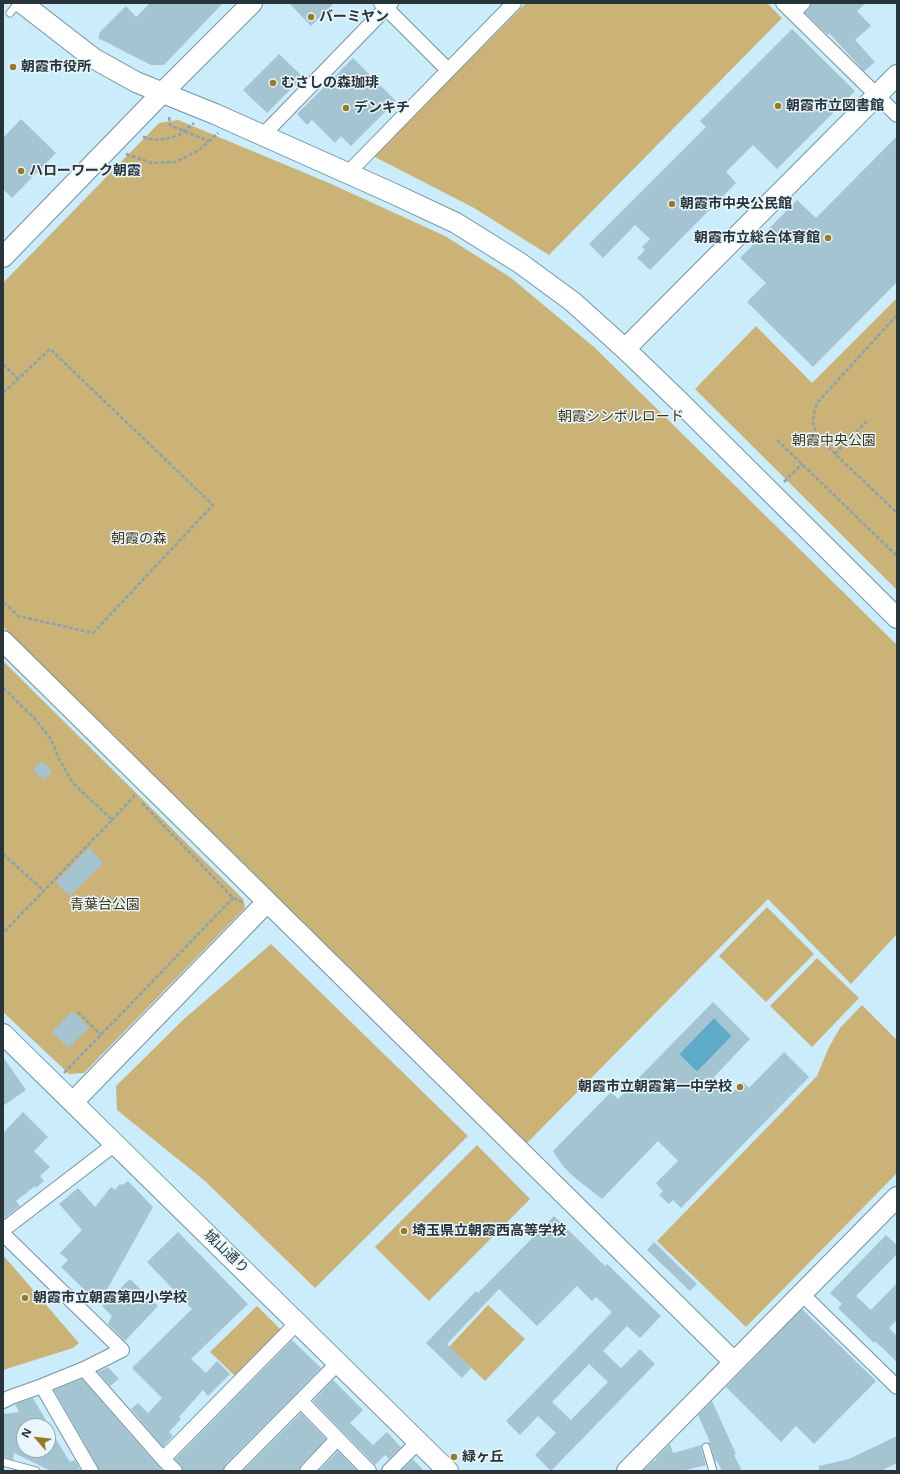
<!DOCTYPE html>
<meta charset="utf-8">
<style>
body{margin:0}
#map{position:relative;width:900px;height:1474px;overflow:hidden;background:#cbedfb;font-family:"Open Sans",sans-serif}
canvas{display:block}
.frame{position:absolute;inset:0;border:4px solid #27353a;pointer-events:none}
.north{position:absolute;left:16px;top:1418px;width:40px;height:40px;box-sizing:border-box;background:#e9f6fc;border:1px solid #9ba9ae;border-radius:50%;rotate:298deg;font-size:11px;font-weight:700;line-height:16px;text-align:center;color:#27353a}
.north::after{content:'';display:block;margin:auto;width:14px;height:18px;background:#9a7b24;clip-path:polygon(50% 0,100% 100%,50% 72%,0 100%)}
</style>
<div id="map">
<canvas width="900" height="1474"></canvas>
<div class="frame"></div>
<div class="north">N</div>
</div>
<script>
const g = document.querySelector('canvas').getContext('2d');
g.lineJoin = 'round';
function fillPath(path, color) {
  g.fillStyle = color;
  g.fill(path, 'evenodd');
}
function poly(rows) {
  const path = new Path2D();
  for (const r of rows) {
    path.moveTo(r[0], r[1]);
    for (let i = 2; i < r.length; i += 2) path.lineTo(r[i], r[i + 1]);
  }
  return path;
}
function stroke(path, color, width, dash) {
  g.strokeStyle = color;
  g.lineWidth = width;
  g.lineCap = dash ? 'butt' : 'round';
  g.setLineDash(dash || []);
  g.stroke(path);
}
function write(font, color, halo, rows, align = 'center') {
  g.font = font + ' "Open Sans","Noto Sans JP",sans-serif';
  g.lineWidth = 3;
  g.setLineDash([]);
  g.textBaseline = 'middle';
  g.strokeStyle = halo;
  g.fillStyle = color;
  for (const [text, x, y, turn = 0] of rows) {
    g.save();
    g.translate(x, y);
    g.rotate((+turn || 0) * Math.PI / 180);
    g.textAlign = isNaN(turn) ? turn : align;
    if (halo) g.strokeText(text, 0, 0);
    g.fillText(text, 0, 0);
    g.restore();
  }
}
fillPath(poly([
 [526,3,767,3,782,18,549,255,474,208,373,156],
 [178,120,329,183,445,236,510,277,594,347,897,645,897,934,851,984,768,899,527,1143,3,627,3,283,159,123],
 [897,298,897,590,695,389,756,326,812,383],
 [3,661,243,899,244,903,245,908,241,912,84,1073,69,1074,66,1071,3,1012],
 [767,907,814,954,766,1002,719,956],
 [271,944,468,1136,315,1288,205,1181,117,1110,116,1086,184,1019],
 [817,958,859,998,812,1047,770,1006],
 [862,1005,897,1040,897,1173,746,1327,657,1241,817,1076,829,1047,840,1028],
 [477,1145,530,1199,429,1301,375,1247],
 [3,1255,79,1343,73,1348,3,1370],
 [488,1305,525,1339,485,1381,449,1347],
 [257,1306,282,1331,236,1377,210,1352]
]), '#cbb378');
fillPath(poly([
 [714,1018,732,1036,697,1072,679,1054]
]), '#5eabc8');
fillPath(poly([
 [150,3,223,3,164,65,151,65,98,38,100,32,126,6,136,17],
 [289,3,334,3,311,26],
 [811,3,866,3,857,11,871,26,855,40,875,62,864,71,829,33,828,35,805,13,809,9],
 [792,29,855,91,777,169,753,145,726,172,736,183,650,270,637,258,645,250,642,247,650,239,635,225,603,258,589,244,706,127,700,121],
 [279,54,303,77,267,113,243,90],
 [353,58,396,101,351,146,341,136,335,143,312,120,307,125,297,114],
 [21,119,56,153,12,198,3,189,3,138],
 [897,136,897,282,813,367,747,302,766,283,740,258,797,200,816,218],
 [42,761,52,771,44,780,33,770],
 [89,848,103,863,70,896,56,882],
 [713,1002,750,1039,714,1077,731,1094,743,1082,749,1088,784,1052,809,1077,681,1208,673,1200,669,1204,659,1195,663,1191,656,1183,678,1161,658,1141,602,1199,575,1178,563,1166,553,1151,611,1092,618,1099],
 [714,1018,732,1036,697,1072,679,1054],
 [72,1011,89,1027,69,1048,52,1032],
 [3,1057,26,1090,3,1106],
 [23,1112,48,1137,34,1151,50,1167,40,1176,44,1181,36,1188,35,1186,16,1201,20,1206,3,1219,3,1133],
 [128,1181,153,1207,99,1304,61,1267,68,1260,60,1253,82,1230,59,1204,78,1188,95,1207,111,1187,115,1190,120,1184,123,1185],
 [554,1216,605,1266,607,1264,661,1316,640,1338,627,1326,603,1351,621,1368,640,1349,655,1364,551,1471,535,1455,556,1433,538,1416,520,1435,506,1421,612,1312,596,1297,592,1301,577,1286,537,1326,499,1289,447,1344,471,1368,462,1378,426,1343,476,1291,478,1293],
 [589,1364,608,1382,571,1420,552,1402],
 [178,1232,248,1304,191,1359,206,1373,217,1361,230,1374,208,1396,203,1390,179,1417,181,1419,169,1432,173,1436,163,1447,131,1409,138,1403,148,1413,162,1398,132,1368,192,1309,147,1262],
 [886,1235,897,1245,897,1254,856,1296,871,1310,897,1283,897,1320,889,1328,897,1336,897,1362,876,1342,874,1343,838,1308,842,1304,830,1293],
 [654,1242,697,1284,690,1291,647,1250],
 [130,1279,158,1306,125,1341,108,1324,112,1316,102,1306],
 [802,1309,876,1381,814,1444,796,1426,781,1442,726,1387],
 [292,1340,321,1368,225,1465,223,1471,183,1471,181,1465,175,1459],
 [108,1367,119,1379,110,1386,98,1372],
 [82,1379,157,1465,163,1471,99,1471,98,1467,54,1390],
 [333,1380,363,1410,350,1423,373,1445,387,1432,399,1445,401,1447,389,1459,385,1455,375,1465,313,1401],
 [33,1398,47,1422,46,1422,48,1426,24,1426,24,1450,48,1450,48,1426,70,1462,75,1460,80,1470,79,1471,51,1471,14,1453,13,1460,3,1457,3,1414,19,1412,15,1404],
 [712,1401,736,1454,734,1455,742,1471,722,1471,717,1461,715,1462,711,1446,708,1442,710,1442,698,1415],
 [301,1413,326,1439,301,1465,299,1471,243,1471],
 [897,1436,897,1463,881,1471,819,1471,819,1466,849,1459],
 [670,1444,673,1453,702,1445,701,1448,706,1465,682,1471,643,1471,653,1461,656,1460,656,1458],
 [338,1451,357,1471,319,1471],
 [413,1459,424,1471,401,1471]
]), '#a4c4d2');
const lane = poly([
 [10,13,18,3],
 [706,1447,713,1471],
 [3,1462,36,1471]
]);
const street = poly([
 [381,3,448,70],
 [783,3,897,115],
 [793,13,803,3],
 [263,135,391,3],
 [347,174,514,3],
 [3,1230,115,1144],
 [3,1234,122,1350,84,1369,42,1386,11,1397,3,1401],
 [802,1294,897,1387],
 [84,1369,163,1459,175,1471],
 [42,1386,91,1471],
 [301,1401,369,1471],
 [163,1459,298,1322],
 [231,1471,338,1363],
 [307,1471,337,1439],
 [389,1471,418,1442]
]);
const secondary = poly([
 [22,3,93,58,136,82,215,114,392,193,456,223,520,263,573,302,625,349,679,401,897,618],
 [3,257,162,93,252,3],
 [625,349,897,75],
 [3,641,734,1362],
 [3,1034,448,1471],
 [73,1102,267,902],
 [627,1471,897,1197]
]);
stroke(lane, '#7393a0', 9);
stroke(street, '#7393a0', 16);
stroke(secondary, '#7393a0', 22);
stroke(poly([
 [169,117,170,125,208,141],
 [143,137,154,140,166,139,179,135,194,123],
 [126,154,152,163,176,162,199,150,218,133],
 [897,315,817,403,814,413,813,423,817,435,831,450,897,513],
 [3,364,17,378],
 [3,393,50,349,213,505,93,633,18,616,3,601],
 [777,440,897,556],
 [835,454,867,421],
 [784,482,802,464],
 [3,688,34,718,51,739,59,759,73,783,112,820,3,933],
 [142,803,233,898,244,903],
 [112,820,136,794],
 [3,854,43,890],
 [78,1012,101,1035],
 [64,1073,233,898]
]), '#89a3ad', 2.5, [4, 2]);
stroke(lane, '#fff', 7);
stroke(street, '#fff', 14);
stroke(secondary, '#fff', 20);
for (const [x, y, r, color] of [
 [311,17,4,"#9a7b24"],
 [13,67,4,"#9a7b24"],
 [273,83,4,"#9a7b24"],
 [778,106,4,"#9a7b24"],
 [346,108,4,"#9a7b24"],
 [21,171,4,"#9a7b24"],
 [672,204,4,"#9a7b24"],
 [828,238,4,"#9a7b24"],
 [740,1087,4,"#9a7b24"],
 [404,1231,4,"#9a7b24"],
 [25,1298,4,"#9a7b24"],
 [454,1457,4,"#9a7b24"]
]) {
  const dot = new Path2D();
  dot.arc(x, y, r, 0, 2 * Math.PI);
  g.fillStyle = color;
  g.fill(dot);
  stroke(dot, '#e9f6fc', 1.5);
}
write('bold 14px', '#27353a', '#e9f6fc', [
 ["バーミヤン",319,17],
 ["朝霞市役所",21,67],
 ["むさしの森珈琲",281,83],
 ["朝霞市立図書館",786,106],
 ["デンキチ",354,108],
 ["ハローワーク朝霞",29,171],
 ["朝霞市中央公民館",680,204],
 ["朝霞市立総合体育館",820,238,"right"],
 ["朝霞市立朝霞第一中学校",732,1087,"right"],
 ["埼玉県立朝霞西高等学校",412,1231],
 ["朝霞市立朝霞第四小学校",33,1298],
 ["緑ヶ丘",462,1457]
], 'left');
write('14px', '#3e3316', '#e9f6fc', [
 ["朝霞シンボルロード",621,417],
 ["朝霞中央公園",834,441],
 ["朝霞の森",139,539],
 ["青葉台公園",105,905]
]);
write('14px', '#27353a', '#e9f6fc', [
 ["城山通り",226,1252,44]
]);
</script>
